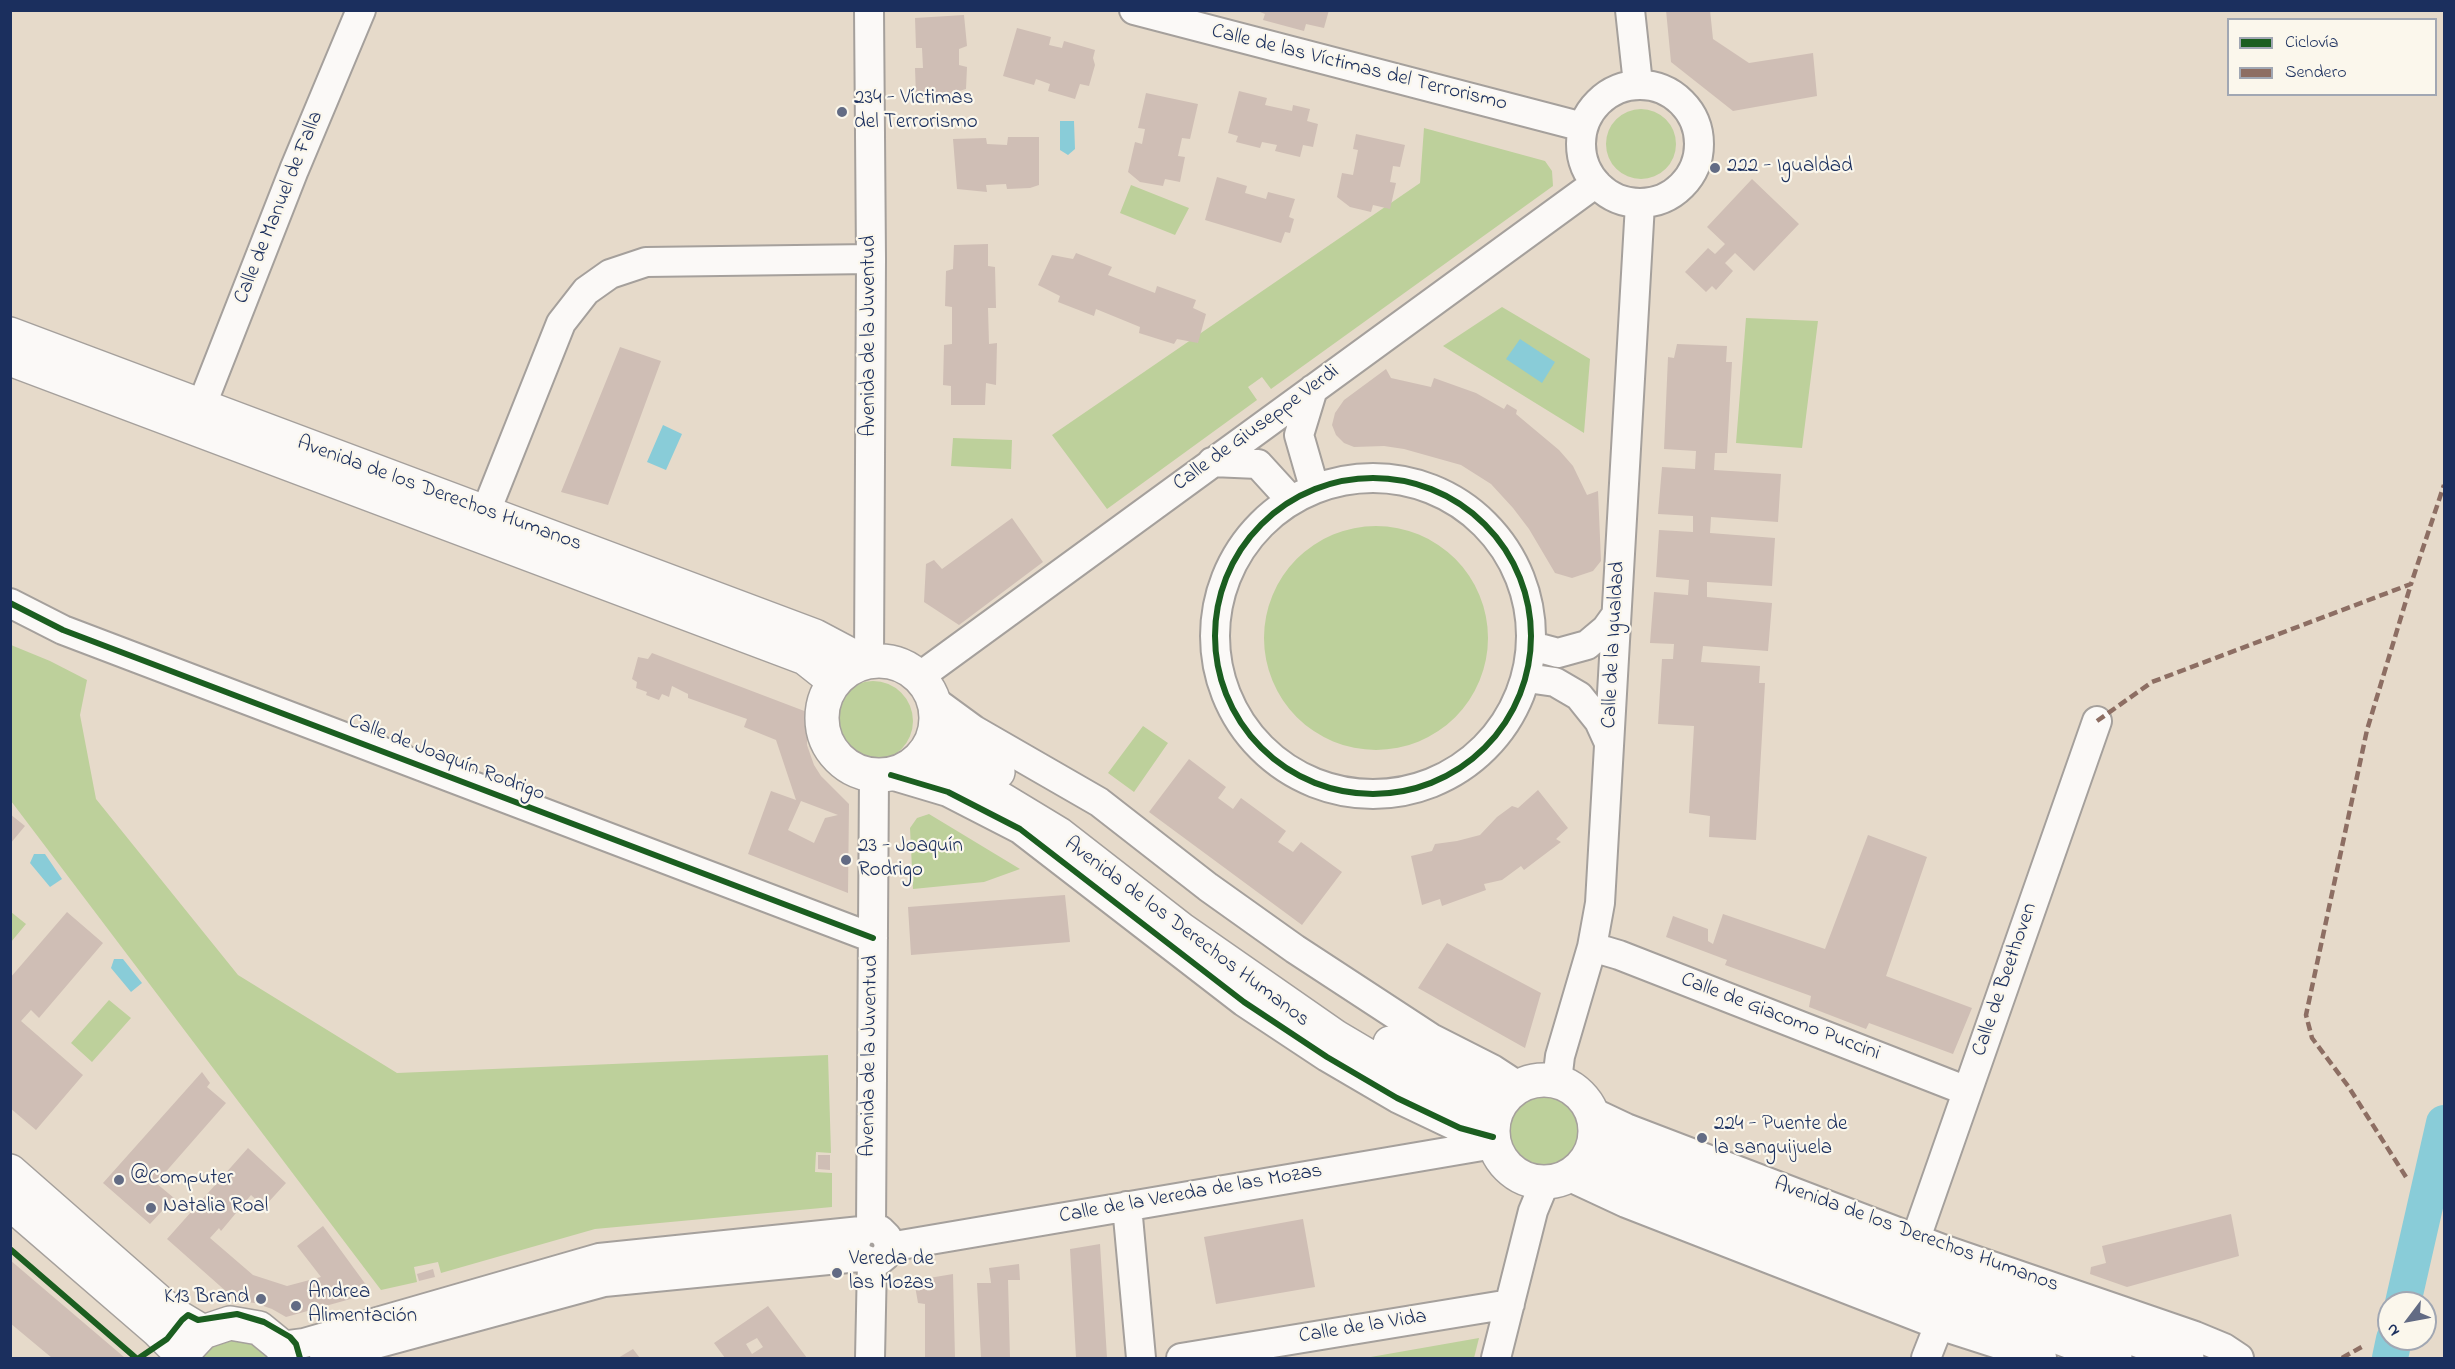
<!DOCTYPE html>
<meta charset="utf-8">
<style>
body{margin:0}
#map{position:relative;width:2455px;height:1369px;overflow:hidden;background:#e6daca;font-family:"Indie Flower",sans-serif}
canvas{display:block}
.frame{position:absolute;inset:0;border:12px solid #1b2f5e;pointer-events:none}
.legend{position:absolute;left:2227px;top:18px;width:210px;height:78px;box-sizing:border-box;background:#fbf7ec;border:2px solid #a1a7b3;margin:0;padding:8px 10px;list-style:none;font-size:18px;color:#1b2f5e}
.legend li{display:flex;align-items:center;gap:12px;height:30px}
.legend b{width:30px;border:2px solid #a1a7b3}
.north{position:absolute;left:2377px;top:1291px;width:60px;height:60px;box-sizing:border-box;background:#fbf7ec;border:2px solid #a1a7b3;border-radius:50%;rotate:238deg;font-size:16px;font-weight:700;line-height:24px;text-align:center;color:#1b2f5e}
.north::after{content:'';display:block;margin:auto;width:21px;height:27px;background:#626b84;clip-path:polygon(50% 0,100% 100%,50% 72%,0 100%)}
</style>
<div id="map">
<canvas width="2455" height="1369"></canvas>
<div class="frame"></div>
<ul class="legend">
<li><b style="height:8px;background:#1b5e20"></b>Ciclovía</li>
<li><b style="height:8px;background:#8d6e63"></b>Sendero</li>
</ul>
<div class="north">N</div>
</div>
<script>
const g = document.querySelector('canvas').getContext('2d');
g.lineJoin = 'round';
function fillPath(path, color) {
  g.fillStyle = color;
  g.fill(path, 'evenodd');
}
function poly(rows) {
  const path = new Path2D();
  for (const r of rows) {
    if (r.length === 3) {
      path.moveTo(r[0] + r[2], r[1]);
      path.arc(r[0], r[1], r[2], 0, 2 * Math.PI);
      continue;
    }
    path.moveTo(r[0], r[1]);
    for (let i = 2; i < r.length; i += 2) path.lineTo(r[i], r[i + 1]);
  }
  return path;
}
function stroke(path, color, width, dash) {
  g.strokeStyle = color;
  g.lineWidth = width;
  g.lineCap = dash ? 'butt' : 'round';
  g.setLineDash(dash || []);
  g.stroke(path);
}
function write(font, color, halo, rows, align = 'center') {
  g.font = font + ' "Indie Flower",sans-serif';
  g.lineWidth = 4.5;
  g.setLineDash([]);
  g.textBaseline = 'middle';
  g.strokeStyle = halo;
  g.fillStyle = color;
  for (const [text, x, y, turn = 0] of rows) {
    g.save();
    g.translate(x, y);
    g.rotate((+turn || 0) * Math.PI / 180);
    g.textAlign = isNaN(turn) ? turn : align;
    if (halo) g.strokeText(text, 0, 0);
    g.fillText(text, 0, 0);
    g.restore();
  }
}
fillPath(poly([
 [1641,144,35],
 [1424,128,1545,161,1552,171,1553,186,1271,389,1262,377,1248,387,1257,400,1107,509,1052,435,1420,183],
 [1131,185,1189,208,1175,235,1120,213],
 [1502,307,1590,359,1584,433,1443,346],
 [1746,318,1818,321,1802,448,1736,443],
 [953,438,1012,440,1011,469,951,466],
 [1376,638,112],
 [11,645,50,661,87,680,80,715,96,799,238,975,397,1073,828,1055,831,1153,816,1152,815,1172,832,1173,832,1207,595,1229,441,1273,438,1262,414,1267,417,1282,381,1290,11,801],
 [873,721,40],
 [1143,726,1168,743,1134,792,1108,773],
 [929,814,1020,869,984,882,913,889,910,828,917,818],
 [11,912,26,924,11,942],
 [109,1000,131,1018,92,1062,71,1043],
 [1544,1131,38],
 [229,1336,258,1343,271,1358,196,1358,203,1349],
 [1479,1338,1474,1358,1365,1358]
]), '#bdd09b');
fillPath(poly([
 [1060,121,1074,121,1075,149,1068,155,1060,150],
 [1520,339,1555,362,1542,383,1506,359],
 [663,425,682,434,666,470,647,462],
 [34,854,45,854,62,879,50,887,30,863],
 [114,959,123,959,142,983,131,992,111,968]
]), '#89ccd8');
stroke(poly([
 [2403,1303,2444,1123],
 [2390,1358,2394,1339]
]), '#89ccd8', 36);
fillPath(poly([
 [1255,10,1329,10,1324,28,1306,24,1304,31,1263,20,1265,14],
 [1666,10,1710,10,1713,39,1749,63,1813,53,1817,96,1733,111,1671,62],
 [964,15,967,46,959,49,959,65,967,67,966,89,953,93,950,98,930,101,929,96,916,96,915,68,923,68,922,48,916,48,915,18],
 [1017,28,1051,37,1049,45,1062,48,1064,41,1095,50,1093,58,1095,65,1089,86,1080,84,1075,99,1048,91,1050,84,1036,79,1034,85,1003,76],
 [1239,91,1267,98,1265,105,1292,111,1293,105,1310,109,1307,121,1318,124,1313,147,1303,145,1300,157,1275,151,1277,145,1262,142,1260,148,1236,142,1238,136,1228,133],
 [1146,93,1198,104,1190,139,1182,138,1178,156,1185,157,1180,182,1165,179,1163,186,1140,182,1128,172,1135,142,1142,144,1145,129,1138,128],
 [1356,134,1405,145,1400,167,1393,166,1390,182,1396,183,1390,209,1373,205,1371,212,1350,207,1337,197,1342,173,1353,175,1358,150,1353,149],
 [1008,137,1039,137,1039,185,1030,188,1007,189,1006,184,986,185,987,192,957,189,953,139,986,138,987,144,1007,145],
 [1217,177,1247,186,1245,193,1266,199,1268,192,1295,199,1289,217,1294,219,1290,233,1285,232,1281,243,1205,220],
 [1752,179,1799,224,1754,271,1735,253,1725,263,1733,271,1716,290,1712,286,1706,292,1685,272,1708,248,1715,254,1725,244,1707,227],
 [988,244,988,266,995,267,996,308,988,308,989,344,997,343,996,385,986,383,985,405,951,405,951,386,943,385,944,345,952,344,952,307,945,306,946,271,953,269,954,245],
 [1076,253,1112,267,1108,275,1155,293,1157,286,1196,300,1193,308,1206,314,1198,343,1177,339,1174,344,1139,333,1140,327,1096,309,1094,316,1058,302,1060,296,1038,285,1052,255,1073,259],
 [1677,344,1727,346,1726,362,1732,362,1727,453,1715,453,1714,470,1781,474,1778,522,1711,517,1710,533,1775,538,1772,586,1707,582,1707,597,1772,603,1768,651,1703,646,1701,662,1760,666,1759,683,1765,683,1756,840,1709,837,1710,816,1689,813,1694,726,1658,724,1662,659,1673,659,1674,644,1650,643,1654,592,1688,595,1689,580,1656,577,1659,530,1693,532,1693,516,1658,514,1662,467,1695,469,1696,451,1664,449,1668,357,1674,358],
 [620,347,661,361,608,505,561,492],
 [1386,369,1391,378,1431,387,1434,378,1476,393,1504,409,1507,404,1517,410,1516,414,1559,450,1573,466,1587,495,1598,491,1601,561,1593,571,1572,578,1555,573,1529,529,1513,508,1491,484,1461,465,1404,449,1384,446,1354,447,1344,443,1336,435,1332,425,1335,413,1344,400],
 [1012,518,1043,562,959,625,924,602,926,564,934,560,942,569],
 [652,653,807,712,807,745,814,765,821,776,849,804,848,893,748,854,771,791,796,800,776,740,744,727,747,719,688,698,688,694,672,686,669,697,662,694,659,700,646,695,647,692,636,688,637,682,632,679,638,657,648,659],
 [801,801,838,815,825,818,814,843,788,830],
 [1189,759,1226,787,1218,798,1233,809,1241,798,1286,831,1278,842,1293,852,1301,842,1342,872,1302,925,1149,812],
 [1538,790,1568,828,1556,839,1561,842,1524,870,1521,866,1502,880,1484,884,1486,890,1442,906,1440,899,1422,905,1411,856,1432,851,1435,844,1457,841,1480,835,1497,817,1512,806,1518,808],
 [10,814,25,826,10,844],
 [1868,835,1927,857,1886,976,1972,1008,1953,1054,1869,1023,1866,1029,1809,1007,1811,996,1725,965,1727,960,1666,937,1673,916,1708,929,1708,941,1713,944,1723,914,1825,949],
 [1065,895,1070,942,911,955,908,907],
 [67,912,103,943,39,1018,31,1010,21,1021,83,1075,36,1130,10,1108,10,978],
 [1447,943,1541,993,1525,1048,1418,988],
 [202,1072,210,1083,207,1087,226,1103,156,1183,174,1198,150,1224,103,1183],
 [248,1148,286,1183,264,1207,251,1195,221,1231,219,1228,210,1238,253,1275,287,1286,321,1277,297,1246,323,1226,372,1293,286,1317,272,1309,255,1303,237,1301,167,1239],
 [818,1155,830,1155,830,1170,818,1169],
 [2231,1214,2239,1256,2127,1287,2090,1274,2091,1267,2106,1263,2102,1246],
 [1303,1219,1315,1287,1216,1304,1204,1237],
 [1100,1244,1107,1358,1076,1358,1070,1249],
 [10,1260,124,1357,52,1358,10,1323],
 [1019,1264,1020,1280,1008,1280,1010,1358,981,1358,977,1283,991,1283,989,1268],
 [433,1269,435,1277,419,1281,417,1274],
 [953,1274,955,1358,925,1358,925,1304,918,1303,915,1286,923,1279],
 [768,1306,807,1358,725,1358,714,1343],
 [757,1338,763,1347,752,1354,746,1344],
 [633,1349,640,1358,618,1358]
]), '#cfbeb5');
const minor = poly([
 [869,10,871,259,869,661],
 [1134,10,1583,127],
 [1630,10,1638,84],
 [1640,144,59],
 [1313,389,1299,435,1314,487],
 [201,407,294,170,361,10],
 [1212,462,1258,464,1290,499],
 [1373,636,158],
 [486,511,561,323,586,291,610,274,646,262,871,259],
 [10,603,63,630,873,938],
 [1532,646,1558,653,1587,645,1606,629,1616,615],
 [919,677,1596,183],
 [1527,678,1555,682,1579,696,1599,721,1609,743],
 [933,700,974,730,1099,802,1208,887,1295,949,1431,1038,1492,1069,1518,1086],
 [891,775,948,792,1020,829,1244,1002,1327,1057,1397,1098,1460,1128,1484,1135],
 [1592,947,1619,955,1967,1091],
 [1557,1081,1560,1056,1592,947,1600,903,1640,204],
 [1592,1112,1626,1128,1945,1250,2195,1336,2224,1348,2239,1358],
 [1568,1176,1626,1203,1939,1325,2042,1358],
 [1127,1206,1141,1358],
 [871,1228,874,776],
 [1916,1238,2097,721],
 [889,1247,1494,1144],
 [281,1346,304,1343,599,1258,861,1231,871,1228,880,1230,887,1237,889,1247,886,1255,880,1260,872,1262,859,1257,854,1244,861,1231],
 [324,1358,604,1282,859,1257],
 [870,1358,872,1262],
 [1181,1358,1510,1304],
 [1496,1358,1533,1211,1545,1182],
 [1926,1358,1939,1325]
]);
const major = poly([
 [10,334,815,636,864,662],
 [10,359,805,658,834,681],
 [879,718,57],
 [936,724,963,751,998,772],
 [921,758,955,771,1059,834,1181,929,1336,1037,1493,1130],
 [1390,1043,1418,1060,1505,1096],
 [1544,1131,51],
 [1595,1140,1618,1151,2187,1358],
 [1580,1167,1608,1173,2115,1358],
 [10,1171,173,1314,203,1332],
 [10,1203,158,1331,183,1356],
 [189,1347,203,1332,230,1323,259,1328,281,1346,286,1358]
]);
stroke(minor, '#a5a09c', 32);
stroke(major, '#a5a09c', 36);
stroke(minor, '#fbf9f7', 28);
stroke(major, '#fbf9f7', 33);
stroke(poly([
 [2097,721,2152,682,2411,584,2444,485],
 [2406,1177,2348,1086,2312,1038,2306,1015,2367,730,2411,584],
 [2342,1358,2365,1345]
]), '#8d6e63', 4.5, [9, 4.5]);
stroke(poly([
 [1373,636,158],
 [10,603,63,630,873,938],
 [891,775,948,792,1020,829,1244,1002,1327,1057,1397,1098,1460,1128,1493,1137],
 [10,1249,136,1358],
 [139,1358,167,1339,182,1320,188,1315,198,1320,237,1314,264,1322,290,1337,296,1344,300,1358]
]), '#1b5e20', 6);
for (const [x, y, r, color] of [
 [842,112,6,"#626b84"],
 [1715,168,6,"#626b84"],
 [846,860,6,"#626b84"],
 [1702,1138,6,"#626b84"],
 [119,1180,6,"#626b84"],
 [151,1208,6,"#626b84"],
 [837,1273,6,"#626b84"],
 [261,1299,6,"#626b84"],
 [296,1306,6,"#626b84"]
]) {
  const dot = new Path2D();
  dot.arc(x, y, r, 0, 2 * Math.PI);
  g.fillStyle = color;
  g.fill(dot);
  stroke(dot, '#fbf7ec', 2);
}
write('21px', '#1b2f5e', '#fbf7ec', [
 ["Calle de las Víctimas del Terrorismo",1359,69,14],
 ["Calle de Manuel de Falla",280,208,-68],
 ["Avenida de la Juventud",871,336,-90],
 ["Calle de Giuseppe Verdi",1257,429,-36],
 ["Avenida de los Derechos Humanos",439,495,20],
 ["Calle de la Igualdad",1615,645,-87],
 ["Calle de Joaquín Rodrigo",446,759,21],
 ["Avenida de los Derechos Humanos",1186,933,37],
 ["Calle de Beethoven",2006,980,-71],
 ["Calle de Giacomo Puccini",1780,1018,21],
 ["Avenida de la Juventud",871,1056,-89],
 ["Calle de la Vereda de las Mozas",1191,1195,-10],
 ["Avenida de los Derechos Humanos",1916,1236,20],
 ["Calle de la Vida",1363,1328,-9]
]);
write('21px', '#1b2f5e', '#fbf7ec', [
 ["234 - Víctimas",854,100],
 ["del Terrorismo",854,124],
 ["222 - Igualdad",1727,168],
 ["23 - Joaquín",858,848],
 ["Rodrigo",858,872],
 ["224 - Puente de",1714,1126],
 ["la sanguijuela",1714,1150],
 ["@Computer",131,1180],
 ["Natalia Roal",163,1208],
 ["Vereda de",849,1261],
 ["las Mozas",849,1285],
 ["Andrea",308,1294],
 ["Alimentación",308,1318],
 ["K13 Brand",249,1299,"right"]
], 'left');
</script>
